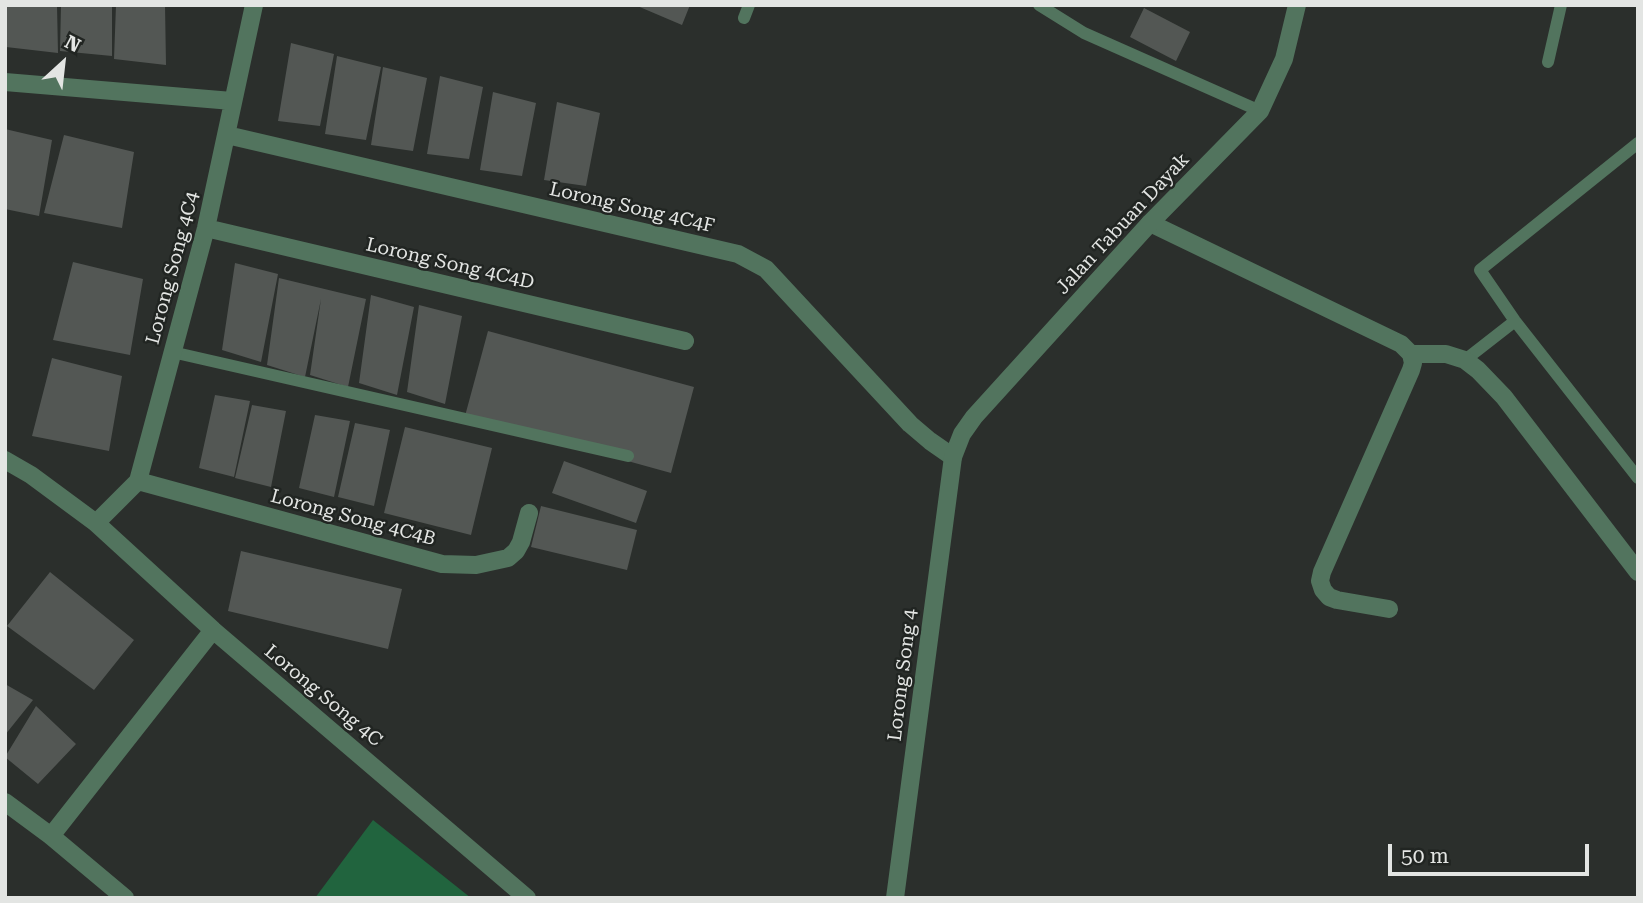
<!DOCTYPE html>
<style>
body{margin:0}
#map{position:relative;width:1643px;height:903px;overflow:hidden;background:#2b2f2c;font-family:"Roboto Serif",serif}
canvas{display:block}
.frame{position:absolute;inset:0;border:7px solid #e3e5e3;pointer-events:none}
.north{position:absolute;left:28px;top:28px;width:70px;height:70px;-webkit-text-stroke:5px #212522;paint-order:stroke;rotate:27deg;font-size:19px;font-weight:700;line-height:28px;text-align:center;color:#e3e5e3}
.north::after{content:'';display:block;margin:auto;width:24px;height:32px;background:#e3e5e3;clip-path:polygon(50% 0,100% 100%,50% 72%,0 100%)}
.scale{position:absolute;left:1388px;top:844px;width:201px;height:32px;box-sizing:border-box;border:4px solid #e3e5e3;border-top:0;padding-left:9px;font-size:21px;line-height:24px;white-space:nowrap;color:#e3e5e3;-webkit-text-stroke:5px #212522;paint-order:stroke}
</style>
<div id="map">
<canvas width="1643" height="903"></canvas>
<div class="frame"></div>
<div class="north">N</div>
<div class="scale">50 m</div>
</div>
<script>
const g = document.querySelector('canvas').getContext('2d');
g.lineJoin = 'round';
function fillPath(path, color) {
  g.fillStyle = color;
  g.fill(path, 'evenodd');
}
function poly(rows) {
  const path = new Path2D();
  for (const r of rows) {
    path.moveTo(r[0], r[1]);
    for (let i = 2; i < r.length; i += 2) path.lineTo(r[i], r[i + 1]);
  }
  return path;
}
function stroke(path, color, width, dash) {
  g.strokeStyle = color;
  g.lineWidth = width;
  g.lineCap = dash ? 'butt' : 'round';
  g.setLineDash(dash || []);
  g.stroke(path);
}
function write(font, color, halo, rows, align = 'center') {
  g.font = font + ' "Roboto Serif",serif';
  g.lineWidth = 5;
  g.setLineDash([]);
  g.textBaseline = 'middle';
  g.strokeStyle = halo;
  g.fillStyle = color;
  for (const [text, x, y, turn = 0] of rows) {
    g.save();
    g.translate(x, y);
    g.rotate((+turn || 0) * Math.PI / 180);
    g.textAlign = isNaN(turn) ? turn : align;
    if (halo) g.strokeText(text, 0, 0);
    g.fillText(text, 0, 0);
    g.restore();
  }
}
fillPath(poly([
 [373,820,471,898,315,898]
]), '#21643e');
fillPath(poly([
 [7,5,57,5,58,53,6,47],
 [61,5,112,5,112,56,60,51],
 [116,5,165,5,166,65,114,59],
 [635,5,690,5,682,25],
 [1144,8,1190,32,1176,61,1130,37],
 [291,43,334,54,320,126,278,121],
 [337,56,381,67,366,140,325,134],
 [383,67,427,78,413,151,371,145],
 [440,76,483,87,469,159,427,154],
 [493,92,536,103,522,176,480,170],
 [557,102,600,113,586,186,544,180],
 [5,129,52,140,39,216,5,209],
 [64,135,134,152,122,228,44,213],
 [73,262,143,279,130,355,53,340],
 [235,263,278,274,261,362,222,350],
 [279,278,366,299,348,387,310,375,321,299,305,377,267,365],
 [371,295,414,307,397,395,359,383],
 [419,305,462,316,445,404,407,392],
 [488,331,694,387,671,473,465,416],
 [52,358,122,376,109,451,32,436],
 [215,395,250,401,234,477,199,468],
 [252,405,286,411,271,487,235,478],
 [315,415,350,421,334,497,299,488],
 [355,423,390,430,374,506,338,497],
 [405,427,492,448,471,535,384,513],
 [564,461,647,491,636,523,552,493],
 [541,506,637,530,627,570,531,547],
 [241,551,402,589,388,649,228,611],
 [50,572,134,640,94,690,7,626],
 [5,684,33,700,5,735],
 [36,706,76,744,38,784,5,757]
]), '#535754');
stroke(poly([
 [1039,5,1084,33,1260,111],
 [744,18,749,5],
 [1548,62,1561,5],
 [1638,143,1480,270,1515,321,1638,478],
 [172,352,628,456],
 [1465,360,1515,321]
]), '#52745e', 12);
stroke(poly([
 [5,82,232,101],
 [227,135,738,254,766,269,910,424,930,441,953,457],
 [1150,223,1401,344,1411,354,1413,363,1411,370,1322,572,1320,581,1323,590,1329,597,1337,600,1389,609],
 [206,228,685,341],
 [1411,354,1446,354,1465,360,1478,370,1504,397,1638,572],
 [5,460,31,475,96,523,213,630,527,898],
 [138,481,442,564,476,565,508,558,516,551,521,542,529,513],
 [96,523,138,481,206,228,254,5],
 [5,802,51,836,125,898],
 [51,836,213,630]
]), '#52745e', 18);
stroke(poly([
 [895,898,953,457,962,434,974,417,1150,223,1260,111,1284,59,1297,5]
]), '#52745e', 18);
write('19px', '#e3e5e3', '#212522', [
 ["Lorong Song 4C4F",632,208,13],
 ["Jalan Tabuan Dayak",1123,224,-47],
 ["Lorong Song 4C4D",450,264,13],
 ["Lorong Song 4C4",173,268,-75],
 ["Lorong Song 4C4B",353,518,15],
 ["Lorong Song 4",903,675,-83],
 ["Lorong Song 4C",323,696,40]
]);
</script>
